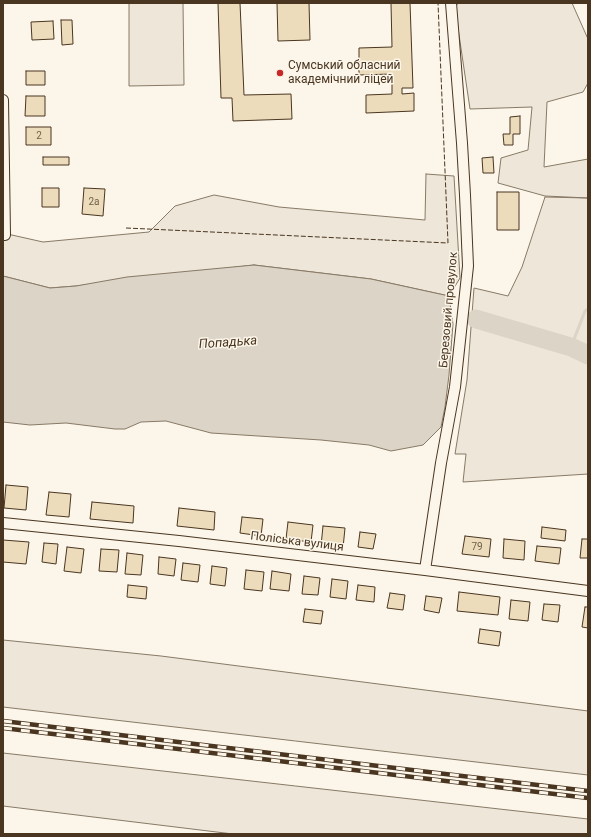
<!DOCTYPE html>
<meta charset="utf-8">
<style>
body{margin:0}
#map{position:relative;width:591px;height:837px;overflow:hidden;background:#fbf6e9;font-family:Roboto,sans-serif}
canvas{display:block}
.frame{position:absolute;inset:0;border:4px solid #4a3520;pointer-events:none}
</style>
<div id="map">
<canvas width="591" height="837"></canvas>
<div class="frame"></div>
</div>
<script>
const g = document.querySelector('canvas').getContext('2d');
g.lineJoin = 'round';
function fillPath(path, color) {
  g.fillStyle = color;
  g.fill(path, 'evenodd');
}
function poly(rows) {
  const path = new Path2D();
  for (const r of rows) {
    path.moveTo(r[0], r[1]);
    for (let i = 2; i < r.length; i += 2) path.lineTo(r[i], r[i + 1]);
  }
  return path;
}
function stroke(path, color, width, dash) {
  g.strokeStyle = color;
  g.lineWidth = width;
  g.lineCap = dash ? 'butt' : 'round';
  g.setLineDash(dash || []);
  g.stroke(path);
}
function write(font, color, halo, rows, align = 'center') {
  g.font = font + ' Roboto,sans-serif';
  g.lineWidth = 3;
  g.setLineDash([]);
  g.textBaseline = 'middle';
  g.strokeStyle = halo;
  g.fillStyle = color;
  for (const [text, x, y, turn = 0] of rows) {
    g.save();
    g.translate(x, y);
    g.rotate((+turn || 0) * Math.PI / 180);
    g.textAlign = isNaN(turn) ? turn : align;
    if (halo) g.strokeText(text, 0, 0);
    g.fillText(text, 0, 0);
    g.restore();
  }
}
const green = poly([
 [129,3,183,3,184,85,129,86,129,3],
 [458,3,572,3,588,39,588,83,583,92,547,102,544,167,588,159,588,198,545,196,498,183,501,158,528,150,532,107,470,109,455,8,458,3],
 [426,174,454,176,460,278,449,296,371,279,254,265,76,286,50,288,3,276,3,233,43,242,149,232,175,206,214,195,279,207,425,220,426,174],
 [545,197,588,198,588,474,463,482,466,454,455,454,467,380,474,288,508,296,522,267,545,197],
 [3,640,161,656,588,711,588,775,3,707,3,640],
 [3,753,588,819,588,834,233,834,3,806,3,753]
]);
fillPath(green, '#ede6d9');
stroke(green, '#887966', 1);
const water = poly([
 [254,265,371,279,449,296,453,324,449,375,445,407,441,427,423,445,391,451,369,445,321,440,211,433,166,421,141,422,125,429,115,429,66,423,30,425,3,422,3,276,50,288,76,286,127,277,254,265]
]);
fillPath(water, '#dcd4c6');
stroke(water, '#887966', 1);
stroke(poly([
 [571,347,585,311,588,309]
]), '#dcd4c6', 3);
stroke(poly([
 [476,319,571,347,588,355]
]), '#dcd4c6', 19);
const building = poly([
 [218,3,240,3,244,95,291,94,292,119,233,121,232,98,221,98,218,3],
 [277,3,309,3,310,40,278,41,277,3],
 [391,3,410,3,413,88,402,88,402,94,414,93,414,111,366,113,366,95,392,94,392,74,359,75,359,48,392,47,391,3],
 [61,20,72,20,73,44,62,45,61,20],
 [53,21,54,39,32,40,31,22,53,21],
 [26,71,45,71,45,85,26,85,26,71],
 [26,96,45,96,45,116,25,116,26,96],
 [520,116,520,134,513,134,513,145,504,145,503,134,510,134,510,117,520,116],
 [26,127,51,127,51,145,26,145,26,127],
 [43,157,69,157,69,165,43,165,43,157],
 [493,157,494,173,483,173,482,158,493,157],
 [42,188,59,188,59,207,42,207,42,188],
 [84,188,105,189,103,216,82,214,84,188],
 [497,192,519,192,519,230,497,230,497,192],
 [6,485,28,487,26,510,4,508,6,485],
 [49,492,71,494,69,517,46,515,49,492],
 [92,502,134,506,133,523,90,519,92,502],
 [179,508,215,512,214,530,177,526,179,508],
 [242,517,263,519,261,536,240,533,242,517],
 [288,522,313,525,311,542,286,539,288,522],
 [323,526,345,528,343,548,321,546,323,526],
 [542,527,566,530,565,541,541,538,542,527],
 [360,532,376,534,373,549,358,547,360,532],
 [465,536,491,539,489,557,462,554,465,536],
 [504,539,525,541,524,560,503,558,504,539],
 [582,539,588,539,588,558,580,558,582,539],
 [3,540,29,542,26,564,3,562,3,540],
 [44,543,58,544,56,564,42,562,44,543],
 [537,546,561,548,559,564,535,561,537,546],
 [67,547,84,549,81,573,64,571,67,547],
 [101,549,119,550,117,572,99,571,101,549],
 [127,553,143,555,141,575,125,574,127,553],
 [159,557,176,559,174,576,158,574,159,557],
 [183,563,200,565,198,582,181,580,183,563],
 [212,566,227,568,225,586,210,584,212,566],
 [246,570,264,572,262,591,244,589,246,570],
 [272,571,291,574,289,591,270,589,272,571],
 [304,576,320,578,318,595,302,594,304,576],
 [332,579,348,581,346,599,330,597,332,579],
 [128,585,147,587,146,599,127,597,128,585],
 [358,585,375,587,374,602,356,600,358,585],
 [459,592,500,597,498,615,457,611,459,592],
 [390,593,405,595,403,610,387,608,390,593],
 [426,596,442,598,439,613,424,610,426,596],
 [511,600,530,602,528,621,509,619,511,600],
 [544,604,560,605,558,622,542,620,544,604],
 [585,607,588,607,588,628,582,627,585,607],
 [305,609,323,611,321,624,303,622,305,609],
 [480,629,501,632,499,646,478,643,480,629]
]);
fillPath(building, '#ecdcbc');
stroke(building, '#4a3520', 1);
const street = poly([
 [3,100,5,235,3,235],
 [3,523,179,541,425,570,588,591],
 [425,570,441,463,455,387,468,266,465,195,462,143,451,3]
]);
stroke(street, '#4a3520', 12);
stroke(street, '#fbf6e9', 10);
const rail = poly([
 [3,721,437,773,588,791],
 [3,728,588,798]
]);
stroke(rail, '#4a3520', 4.5);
stroke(rail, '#fbf6e9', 3, [9]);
stroke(poly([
 [126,228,448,243,438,3]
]), '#4a3520', 1, [5, 2]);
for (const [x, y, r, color] of [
 [280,73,4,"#c62828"]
]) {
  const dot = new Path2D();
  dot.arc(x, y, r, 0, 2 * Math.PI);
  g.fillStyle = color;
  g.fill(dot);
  stroke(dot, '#fbf6e9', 1.5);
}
write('10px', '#725f47', null, [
 ["2",39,136],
 ["2а",94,202],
 ["79",477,547]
]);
write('12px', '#4a3520', '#fbf6e9', [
 ["Сумський обласний",288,66],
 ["академічний ліцей",288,80]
], 'left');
write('12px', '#4a3520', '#fbf6e9', [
 ["Березовий провулок",449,310,-85],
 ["Поліська вулиця",297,542,7]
]);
write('italic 13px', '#4a3520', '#fbf6e9', [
 ["Попадька",228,343,-4]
]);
</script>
